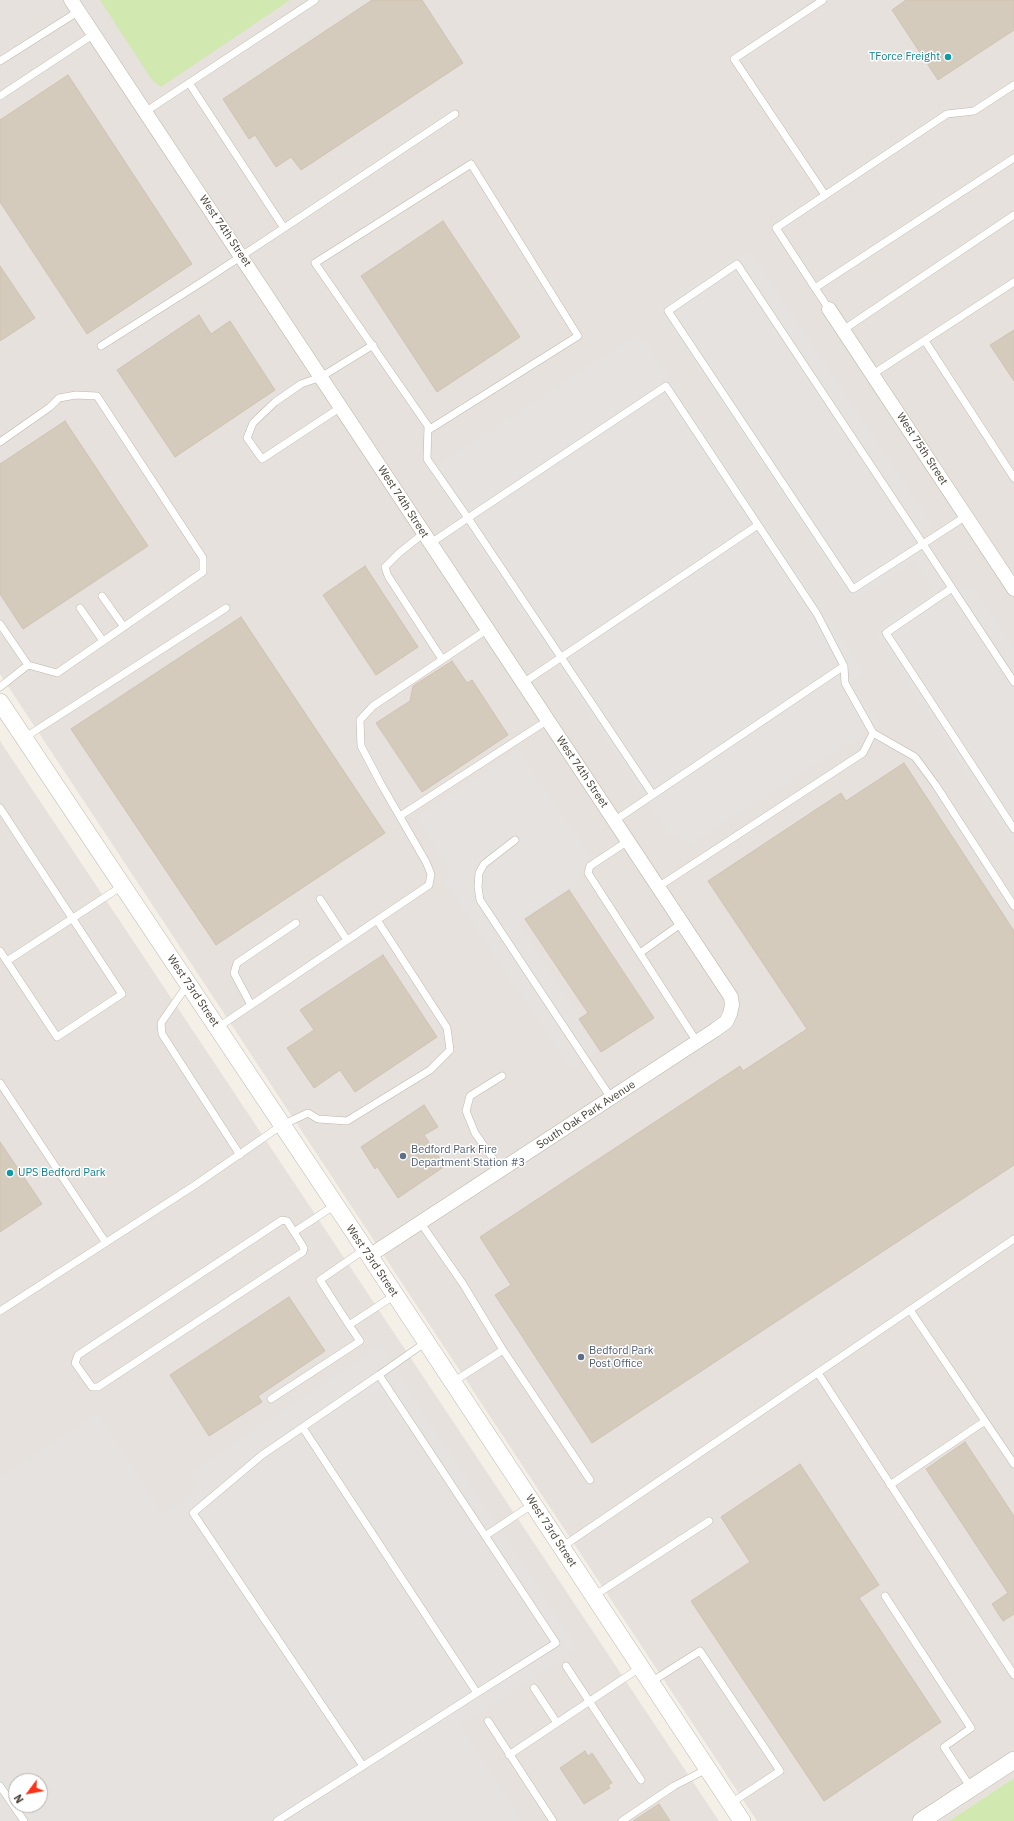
<!DOCTYPE html>
<style>
body{margin:0}
#map{position:relative;width:1014px;height:1821px;overflow:hidden;background:#f4f0e7;font-family:"IBM Plex Sans",sans-serif}
canvas{display:block}
.north{position:absolute;left:8px;top:1773px;width:40px;height:40px;box-sizing:border-box;background:#fff;border:1px solid #b5b3af;border-radius:50%;rotate:238deg;font-size:11px;font-weight:700;line-height:16px;text-align:center;color:#474036}
.north::after{content:'';display:block;margin:auto;width:14px;height:18px;background:#fa3318;clip-path:polygon(50% 0,100% 100%,50% 72%,0 100%)}
</style>
<div id="map">
<canvas width="1014" height="1821"></canvas>
<div class="north">N</div>
</div>
<script>
const g = document.querySelector('canvas').getContext('2d');
g.lineJoin = 'round';
function fillPath(path, color) {
  g.fillStyle = color;
  g.fill(path, 'evenodd');
}
function poly(rows) {
  const path = new Path2D();
  for (const r of rows) {
    path.moveTo(r[0], r[1]);
    for (let i = 2; i < r.length; i += 2) path.lineTo(r[i], r[i + 1]);
  }
  return path;
}
function stroke(path, color, width, dash) {
  g.strokeStyle = color;
  g.lineWidth = width;
  g.lineCap = dash ? 'butt' : 'round';
  g.setLineDash(dash || []);
  g.stroke(path);
}
function write(font, color, halo, rows, align = 'center') {
  g.font = font + ' "IBM Plex Sans",sans-serif';
  g.lineWidth = 3;
  g.setLineDash([]);
  g.textBaseline = 'middle';
  g.strokeStyle = halo;
  g.fillStyle = color;
  for (const [text, x, y, turn = 0] of rows) {
    g.save();
    g.translate(x, y);
    g.rotate((+turn || 0) * Math.PI / 180);
    g.textAlign = isNaN(turn) ? turn : align;
    if (halo) g.strokeText(text, 0, 0);
    g.fillText(text, 0, 0);
    g.restore();
  }
}
fillPath(poly([
 [0,0,1014,0,1014,1778,949,1821,757,1821,0,674],
 [0,741,719,1821,0,1821],
 [16,1781,40,1781,40,1805,16,1805]
]), '#e6e1dc');
fillPath(poly([
 [100,0,290,0,161,87,152,80],
 [1014,1778,1014,1821,949,1821]
]), '#d1e8b0');
fillPath(poly([
 [751,251,932,523,923,530,922,532,938,557,960,590,964,591,973,585,1014,647,1014,845,878,639,876,633,879,628,934,591,914,561,860,596,851,597,846,592,662,314,661,310,668,301,738,255,740,257,742,257],
 [636,334,642,343,645,341,865,672,851,682,880,724,687,847,679,837,669,835,428,471],
 [518,749,592,857,585,867,575,888,570,888,522,919,519,924,580,1016,577,1018,598,1052,571,1070,443,880,452,874,416,818],
 [380,1345,578,1648,461,1726,523,1821,0,1821,0,1477,98,1413,163,1513,198,1488,189,1473],
 [16,1781,40,1781,40,1805,16,1805]
]), '#e5e2df');
const building = poly([
 [372,0,422,0,463,63,301,170,291,157,276,167,255,135,249,139,223,99,372,0],
 [906,0,1014,0,1014,30,938,80,892,10,906,0],
 [68,75,192,264,87,334,0,202,0,120,68,75],
 [443,221,520,337,437,392,361,276,443,221],
 [0,266,35,318,0,341,0,266],
 [199,315,211,334,230,321,275,390,175,457,117,370,199,315],
 [1014,330,1014,381,990,345,1014,330],
 [65,421,148,546,23,629,0,594,0,464,65,421],
 [365,566,418,647,376,675,323,595,365,566],
 [241,617,385,833,216,945,71,729,241,617],
 [452,661,467,683,472,680,508,735,422,792,376,723,410,701,413,686,452,661],
 [904,763,1014,931,1014,1165,592,1443,495,1295,511,1285,480,1237,740,1066,743,1071,807,1029,708,881,841,793,846,801,904,763],
 [569,890,654,1018,601,1052,579,1019,588,1013,525,919,569,890],
 [383,955,437,1037,355,1092,340,1070,314,1088,287,1048,314,1030,300,1010,383,955],
 [424,1105,438,1127,424,1135,445,1166,398,1198,377,1166,375,1169,361,1147,424,1105],
 [0,1142,42,1204,0,1232,0,1142],
 [289,1297,325,1351,258,1396,262,1402,209,1436,170,1375,289,1297],
 [965,1442,1014,1516,1014,1614,1003,1621,992,1604,1008,1593,926,1469,965,1442],
 [800,1464,879,1585,859,1598,941,1722,824,1801,691,1601,750,1562,721,1517,800,1464],
 [585,1751,588,1756,592,1753,612,1783,608,1785,610,1788,584,1804,560,1768,585,1751],
 [659,1804,670,1821,633,1821,659,1804]
]);
fillPath(building, '#d5cbbd');
stroke(building, '#d0c3b0', 1);
const service = poly([
 [823,0,734,59,825,195],
 [0,61,79,11],
 [189,83,315,0],
 [0,96,94,34],
 [471,164,578,336,430,429,315,263,471,164],
 [284,228,455,114],
 [815,288,776,228,947,114,974,111,1014,85],
 [829,309,815,288,1014,158],
 [843,330,1014,215],
 [925,341,1014,478],
 [101,346,205,280,284,228,189,83,145,112],
 [873,374,1014,282],
 [341,407,262,459,247,438,253,423,275,402,301,384,321,377,373,345],
 [428,426,427,459,468,518,666,386,817,614,844,666],
 [0,442,50,407,59,398,76,395,97,396,203,558,203,572,57,673,28,665,0,687],
 [966,516,923,544,853,589,668,311,737,264,923,544,1014,682],
 [424,533,399,553,385,567,388,576,442,659],
 [431,543,468,518,653,795],
 [952,588,886,633,1014,829],
 [102,596,124,627],
 [80,608,103,641],
 [0,624,28,665],
 [523,683,758,525],
 [24,738,226,608],
 [0,808,122,994,57,1037,0,951],
 [400,816,548,720],
 [614,821,844,666,845,683,873,733,915,757,935,784,1014,906],
 [515,840,484,864,479,873,478,887,480,900,611,1098],
 [628,841,590,866,588,873,697,1042],
 [658,887,863,753,873,733],
 [320,899,347,940],
 [640,953,682,923],
 [7,961,122,886],
 [188,984,161,1023,162,1034,240,1155],
 [251,1005,234,973,237,963,296,923],
 [217,1028,429,885,431,874,426,862,381,784,361,746,360,720,373,706,488,629],
 [0,1083,106,1243],
 [501,1170,475,1133,466,1111,470,1096,502,1076],
 [420,1222,463,1284,503,1350],
 [294,1232,304,1248,303,1252,98,1387,92,1387,75,1363,78,1355,282,1220,287,1221,294,1232,335,1205],
 [365,1249,320,1280,349,1325,395,1295],
 [910,1310,1014,1464],
 [0,1311,195,1185,282,1125,308,1113,318,1119,347,1121,430,1070,450,1050,447,1028,377,920],
 [818,1373,1014,1675],
 [379,1375,426,1342],
 [453,1382,503,1350,590,1480],
 [271,1399,360,1341,349,1325],
 [303,1428,477,1693],
 [890,1485,985,1421],
 [485,1536,533,1504],
 [562,1547,1014,1239],
 [594,1596,709,1521],
 [885,1596,971,1728,944,1747,971,1788],
 [566,1666,641,1780],
 [651,1682,700,1651,780,1771,731,1803],
 [534,1688,557,1723],
 [488,1721,553,1821],
 [509,1755,641,1667],
 [0,1786,24,1821],
 [277,1821,363,1766,477,1693,556,1643,379,1375,262,1455,193,1513,363,1766],
 [622,1821,674,1786,707,1769]
]);
const minor = poly([
 [71,0,731,997,732,1005,730,1014,726,1022,715,1030,369,1256],
 [829,309,1014,589]
]);
const tertiary = poly([
 [0,702,365,1249,742,1821],
 [921,1821,1014,1760]
]);
stroke(service, '#bfb7aa', 8);
stroke(minor, '#bfb7aa', 15);
stroke(tertiary, '#bfb7aa', 18);
stroke(service, '#fff', 7);
stroke(minor, '#fff', 14);
stroke(tertiary, '#fff', 17);
for (const [x, y, r, color] of [
 [948,57,4,"#0f9aa8"],
 [403,1156,4,"#5c6f8a"],
 [10,1173,4,"#0f9aa8"],
 [581,1357,4,"#5c6f8a"]
]) {
  const dot = new Path2D();
  dot.arc(x, y, r, 0, 2 * Math.PI);
  g.fillStyle = color;
  g.fill(dot);
  stroke(dot, '#fff', 1.5);
}
write('11px', '#0d838f', '#fff', [
 ["TForce Freight",940,57],
 ["UPS Bedford Park",18,1173,"left"]
], 'right');
write('11px', '#474036', '#fff', [
 ["West 74th Street",225,231,56],
 ["West 75th Street",922,449,57],
 ["West 74th Street",403,502,57],
 ["West 74th Street",582,772,56],
 ["West 73rd Street",193,991,56],
 ["South Oak Park Avenue",586,1115,-33],
 ["West 73rd Street",372,1261,56],
 ["West 73rd Street",551,1531,57]
]);
write('11px', '#4e5e75', '#fff', [
 ["Bedford Park Fire",411,1150],
 ["Department Station #3",411,1163],
 ["Bedford Park",589,1351],
 ["Post Office",589,1364]
], 'left');
</script>
